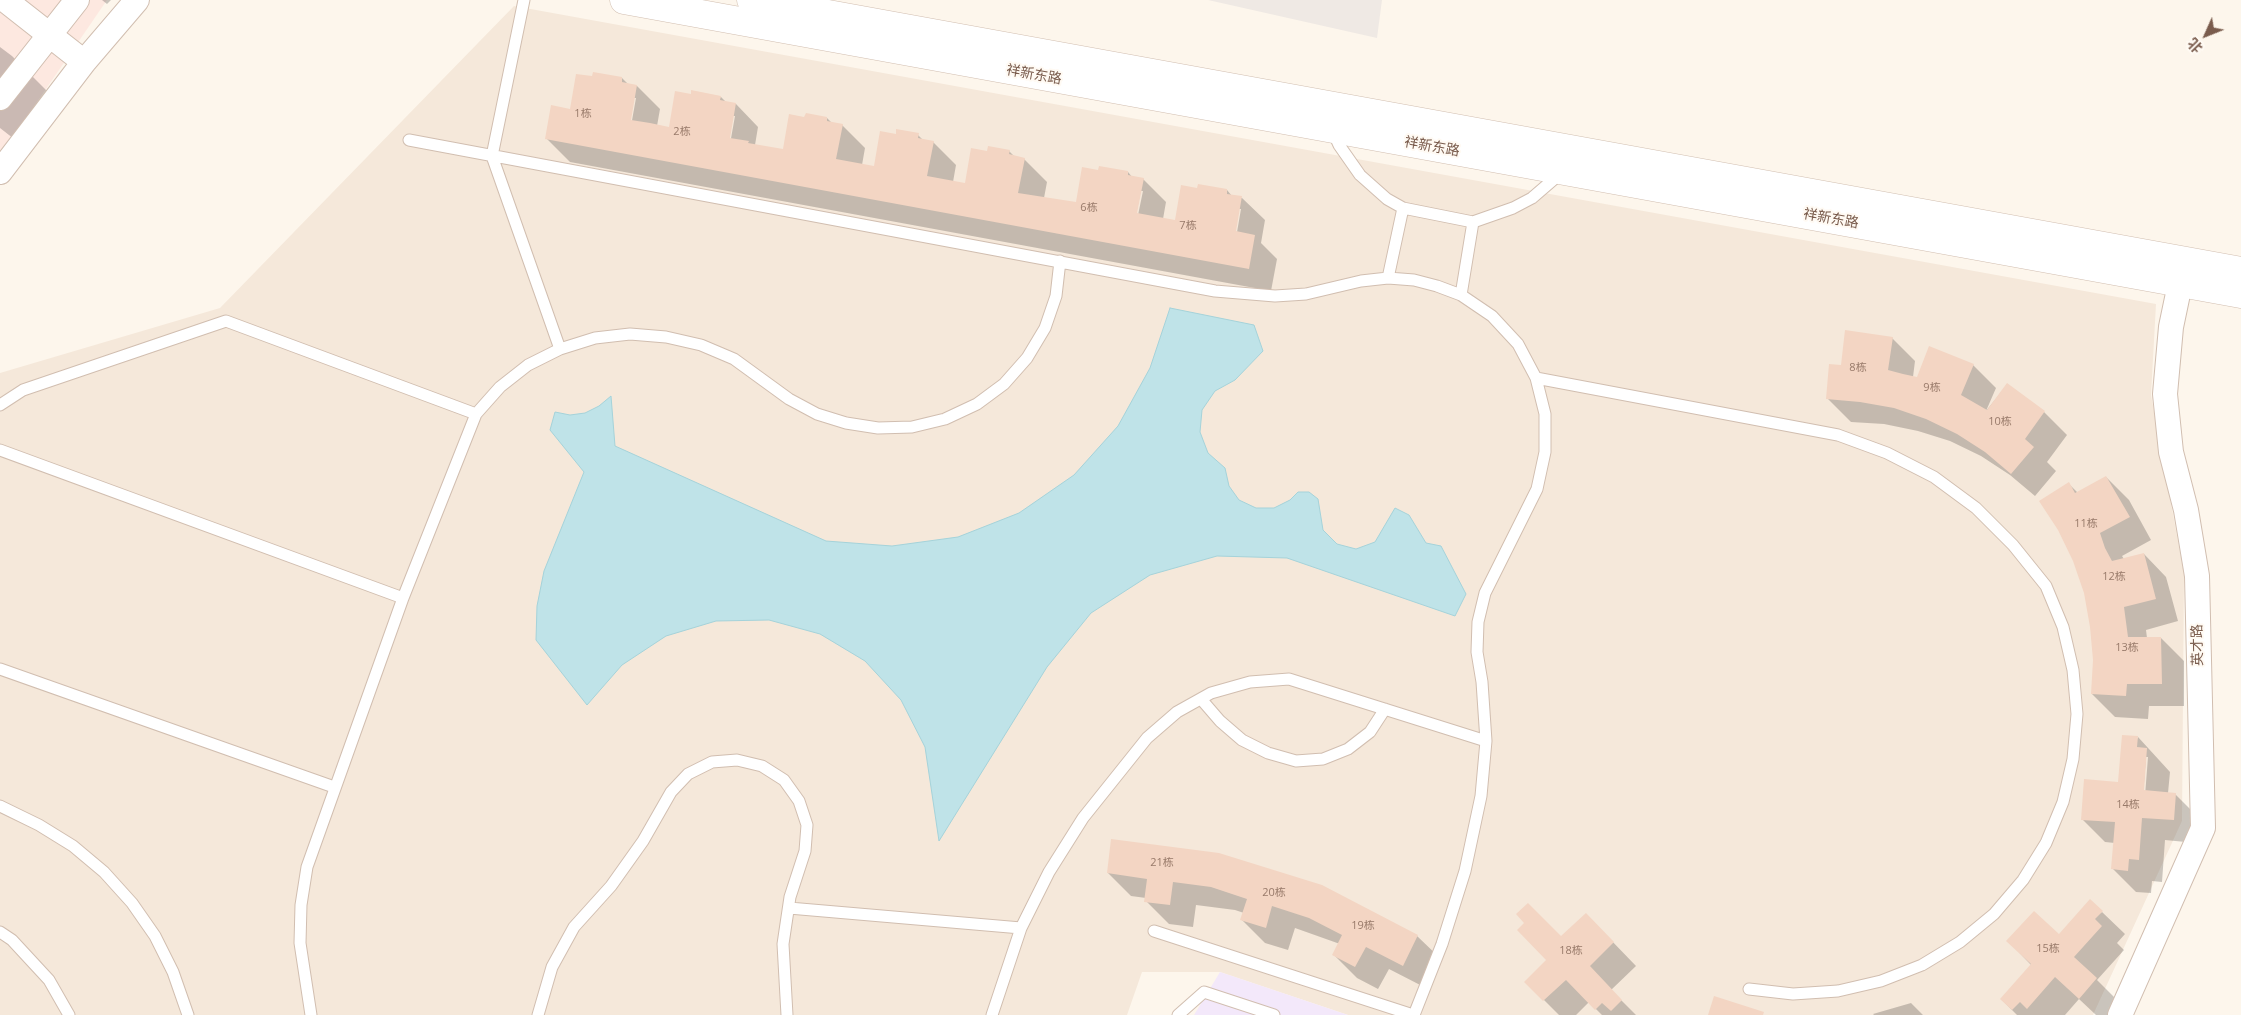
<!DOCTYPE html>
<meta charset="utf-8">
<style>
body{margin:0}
#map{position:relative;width:2241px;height:1015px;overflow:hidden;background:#fdf6ec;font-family:"Open Sans","Noto Sans SC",sans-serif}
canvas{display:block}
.north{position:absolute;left:2181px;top:10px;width:50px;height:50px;-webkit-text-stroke:4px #fffaf3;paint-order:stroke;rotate:226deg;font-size:14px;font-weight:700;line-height:20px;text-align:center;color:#7a5c4d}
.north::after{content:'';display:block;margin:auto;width:18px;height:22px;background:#7a5c4d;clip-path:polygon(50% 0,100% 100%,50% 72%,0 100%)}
</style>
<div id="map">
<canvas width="2241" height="1015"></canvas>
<div class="north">北</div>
</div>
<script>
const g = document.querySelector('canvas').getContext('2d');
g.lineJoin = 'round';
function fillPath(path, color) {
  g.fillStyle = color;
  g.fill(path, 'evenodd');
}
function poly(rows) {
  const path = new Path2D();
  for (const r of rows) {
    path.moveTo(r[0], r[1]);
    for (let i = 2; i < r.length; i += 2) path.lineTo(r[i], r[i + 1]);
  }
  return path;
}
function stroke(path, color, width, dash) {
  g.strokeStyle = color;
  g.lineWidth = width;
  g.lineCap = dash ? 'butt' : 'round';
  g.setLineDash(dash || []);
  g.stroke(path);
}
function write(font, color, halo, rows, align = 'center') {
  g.font = font + ' "Open Sans","Noto Sans SC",sans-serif';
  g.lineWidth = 4;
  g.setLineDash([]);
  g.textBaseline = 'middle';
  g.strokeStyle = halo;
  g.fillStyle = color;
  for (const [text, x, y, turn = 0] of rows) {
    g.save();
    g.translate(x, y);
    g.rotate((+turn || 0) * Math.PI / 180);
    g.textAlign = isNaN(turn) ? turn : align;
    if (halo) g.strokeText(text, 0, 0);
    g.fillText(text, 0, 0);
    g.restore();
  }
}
fillPath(poly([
 [514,6,2156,304,2151,395,2184,574,2182,821,2093,1015,1348,1015,1220,972,1142,972,1127,1015,0,1015,0,373,220,308]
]), '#f5e8da');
fillPath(poly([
 [0,0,107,0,0,156]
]), '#fde8e0');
fillPath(poly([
 [1208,0,1382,0,1377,38]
]), '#efe9e4');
fillPath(poly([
 [1220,972,1348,1015,1194,1015]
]), '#f3e8fa');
const water = poly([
 [1170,308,1254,325,1263,351,1235,380,1215,391,1202,410,1200,432,1208,453,1225,468,1229,486,1239,500,1256,508,1274,508,1290,500,1298,492,1309,492,1318,499,1323,530,1337,544,1356,549,1375,542,1395,508,1409,515,1426,543,1441,546,1466,594,1455,616,1287,558,1217,556,1150,575,1091,613,1047,667,939,841,925,747,901,700,865,661,820,634,769,620,716,621,666,636,622,665,587,705,536,640,537,606,544,571,584,472,550,430,555,412,570,415,585,413,599,406,611,396,615,446,826,541,892,546,958,537,1019,513,1074,475,1118,426,1150,368,1170,308]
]);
fillPath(water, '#bfe3e8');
stroke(water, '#a5d3da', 1);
fillPath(poly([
 [102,0,111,0,107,4],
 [0,47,12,56,58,102,18,142,0,128],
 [622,78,628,84,637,86,660,109,657,126,670,128,721,97,726,102,736,104,758,127,755,145,784,151,805,118,827,118,832,123,842,125,865,148,862,165,875,167,897,135,918,135,923,140,933,142,956,165,953,182,966,184,988,152,1009,151,1015,157,1024,159,1047,182,1044,198,1077,203,1099,171,1128,172,1133,178,1143,179,1166,202,1163,219,1176,222,1198,189,1227,190,1232,196,1242,198,1265,220,1261,243,1277,259,1271,291,570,162,547,139,571,110],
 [634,98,636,98,631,126,629,126],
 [733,116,735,116,730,144,728,144],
 [1140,191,1143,191,1137,220,1135,219],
 [1239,209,1241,209,1236,238,1234,237],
 [1892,338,1915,361,1913,377,1918,379,1973,365,1996,388,1986,411,2007,385,2044,412,2067,435,2047,462,2056,471,2035,496,2010,475,1981,456,1950,441,1918,431,1884,424,1851,422,1828,399,1842,367],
 [2106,477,2129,500,2151,540,2122,556,2124,559,2144,554,2166,577,2178,621,2146,630,2147,638,2161,638,2184,661,2184,706,2149,706,2148,719,2115,717,2092,694,2094,660,2092,626,2069,484,2078,493],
 [2138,737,2170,772,2168,793,2175,794,2198,817,2196,843,2165,840,2162,882,2152,881,2151,893,2136,892,2113,869,2115,843,2105,842,2082,819,2119,783],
 [2146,757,2148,757,2145,796,2143,796],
 [1113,840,1417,936,1440,958,1426,988,1389,969,1378,989,1357,978,1334,955,1340,944,1295,928,1288,950,1265,943,1242,920,1244,913,1235,910,1196,905,1193,927,1169,924,1146,901,1146,898,1131,896,1108,873],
 [2102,912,2125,934,2117,943,2124,950,2097,980,2119,1002,2107,1015,2096,1015,2079,999,2065,1015,2017,1015,2001,999,2032,966,2008,941,2059,936],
 [1608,937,1636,966,1611,990,1636,1015,1602,1015,1589,1002,1576,1015,1559,1015,1526,982,1548,960,1561,938],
 [1911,1003,1923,1015,1874,1015,1873,1014]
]), '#0003');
fillPath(poly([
 [593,72,622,77,622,82,637,85,631,120,650,123,669,127,675,91,691,94,691,90,721,96,720,100,736,103,730,138,749,141,748,143,783,149,789,114,804,117,806,113,827,117,827,121,843,124,836,159,874,166,880,131,896,134,896,129,919,133,918,138,934,141,927,176,965,183,971,148,987,151,988,146,1010,150,1009,154,1025,158,1018,193,1076,202,1082,167,1098,170,1099,166,1128,171,1128,175,1144,178,1137,213,1175,220,1181,185,1197,188,1198,184,1227,189,1227,194,1242,196,1236,231,1255,235,1249,269,545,139,551,105,570,109,576,74,592,76],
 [1845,330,1893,337,1888,370,1903,374,1917,377,1929,346,1974,364,1961,395,1987,410,2007,383,2045,411,2025,439,2034,447,2011,474,1985,452,1957,434,1926,419,1894,408,1860,402,1826,399,1829,364,1841,365],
 [2106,476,2130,517,2100,533,2105,548,2112,561,2144,553,2156,599,2124,607,2128,637,2161,637,2162,684,2127,684,2126,696,2091,694,2093,660,2090,627,2084,593,2073,561,2058,530,2039,501,2069,482,2075,493],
 [2122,735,2138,736,2137,747,2147,748,2144,790,2176,793,2174,820,2142,818,2139,860,2129,859,2128,871,2111,869,2115,822,2081,820,2084,779,2118,782],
 [1111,839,1219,853,1322,885,1418,935,1403,966,1366,947,1355,967,1332,955,1342,935,1309,918,1272,906,1266,928,1240,920,1247,899,1211,887,1173,882,1170,905,1144,902,1147,879,1107,873],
 [2090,899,2103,911,2095,919,2102,926,2074,957,2097,978,2079,999,2055,977,2027,1009,2020,1002,2012,1010,2000,999,2031,964,2006,941,2034,911,2059,934],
 [1528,903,1561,936,1586,913,1614,942,1590,966,1622,1000,1611,1011,1602,1003,1595,1010,1566,980,1543,1001,1524,982,1546,960,1517,930,1524,923,1516,914],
 [1714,996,1764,1012,1763,1015,1708,1015]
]), '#f3d5c3');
const service = poly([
 [524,0,492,156,560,349],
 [1332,130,1339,145,1360,175,1387,199,1403,208,1473,222,1513,208,1532,198,1561,173],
 [409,140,1215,291,1275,296,1306,294,1361,281,1388,278,1414,280,1437,286,1461,295,1492,316,1518,344,1536,378,1545,414,1545,452,1537,489,1485,593,1478,622,1477,652,1482,682,1486,741,1481,796,1465,871,1442,944,1414,1015],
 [1388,278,1403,208],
 [1461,295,1473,222],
 [1536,378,1838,435,1887,453,1934,477,1976,508,2013,545,2046,586,2063,627,2073,670,2077,714,2073,759,2063,802,2046,843,2023,880,1994,914,1960,942,1922,965,1881,981,1838,991,1793,994,1749,989],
 [0,405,23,390,226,321,476,414],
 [0,450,403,598],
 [0,669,334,787],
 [1201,699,1220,721,1242,740,1268,753,1296,761,1323,759,1348,749,1370,732,1385,709],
 [0,806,39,825,73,846,104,872,132,903,155,936,173,972,188,1015],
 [789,908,1021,928],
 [1154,931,1413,1015],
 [0,932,12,940,49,980,69,1015],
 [311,1015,300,943,301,905,307,867,403,598,476,414,500,387,528,365,560,349,595,338,630,334,666,337,701,345,734,359,789,399,817,414,846,423,878,428,912,427,945,419,977,404,1004,384,1027,358,1045,328,1056,296,1060,261],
 [538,1015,552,967,574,927,611,886,643,841,671,792,688,774,712,762,737,760,762,766,784,780,799,801,807,825,805,851,790,897,783,944,787,1015],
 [992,1015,1021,928,1049,872,1083,818,1147,738,1177,712,1211,693,1250,682,1289,679,1486,741],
 [1178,1015,1204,992,1274,1015]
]);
const minor = poly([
 [5,0,84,62],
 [0,98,77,0],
 [0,172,84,62,137,0],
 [2120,1015,2203,828,2197,576,2186,510,2171,452,2165,394,2171,327,2184,265]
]);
const tertiary = poly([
 [624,0,2241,294],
 [751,0,2241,271]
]);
stroke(service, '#d1beb0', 13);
stroke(minor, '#d1beb0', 26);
stroke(tertiary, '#d1beb0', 29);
stroke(service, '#fff', 11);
stroke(minor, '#fff', 24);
stroke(tertiary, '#fff', 28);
write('11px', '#987a6a', null, [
 ["1栋",583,114],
 ["2栋",682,132],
 ["6栋",1089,208],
 ["7栋",1188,226],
 ["8栋",1858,368],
 ["9栋",1932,388],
 ["10栋",2000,422],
 ["11栋",2086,524],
 ["12栋",2114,577],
 ["13栋",2127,648],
 ["14栋",2128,805],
 ["21栋",1162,863],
 ["20栋",1274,893],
 ["19栋",1363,926],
 ["15栋",2048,949],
 ["18栋",1571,951]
]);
write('14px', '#7a5c4d', '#fffaf3', [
 ["祥新东路",1034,75,10],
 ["祥新东路",1432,147,10],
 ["祥新东路",1831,219,10],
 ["英才路",2198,645,-91]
]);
</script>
